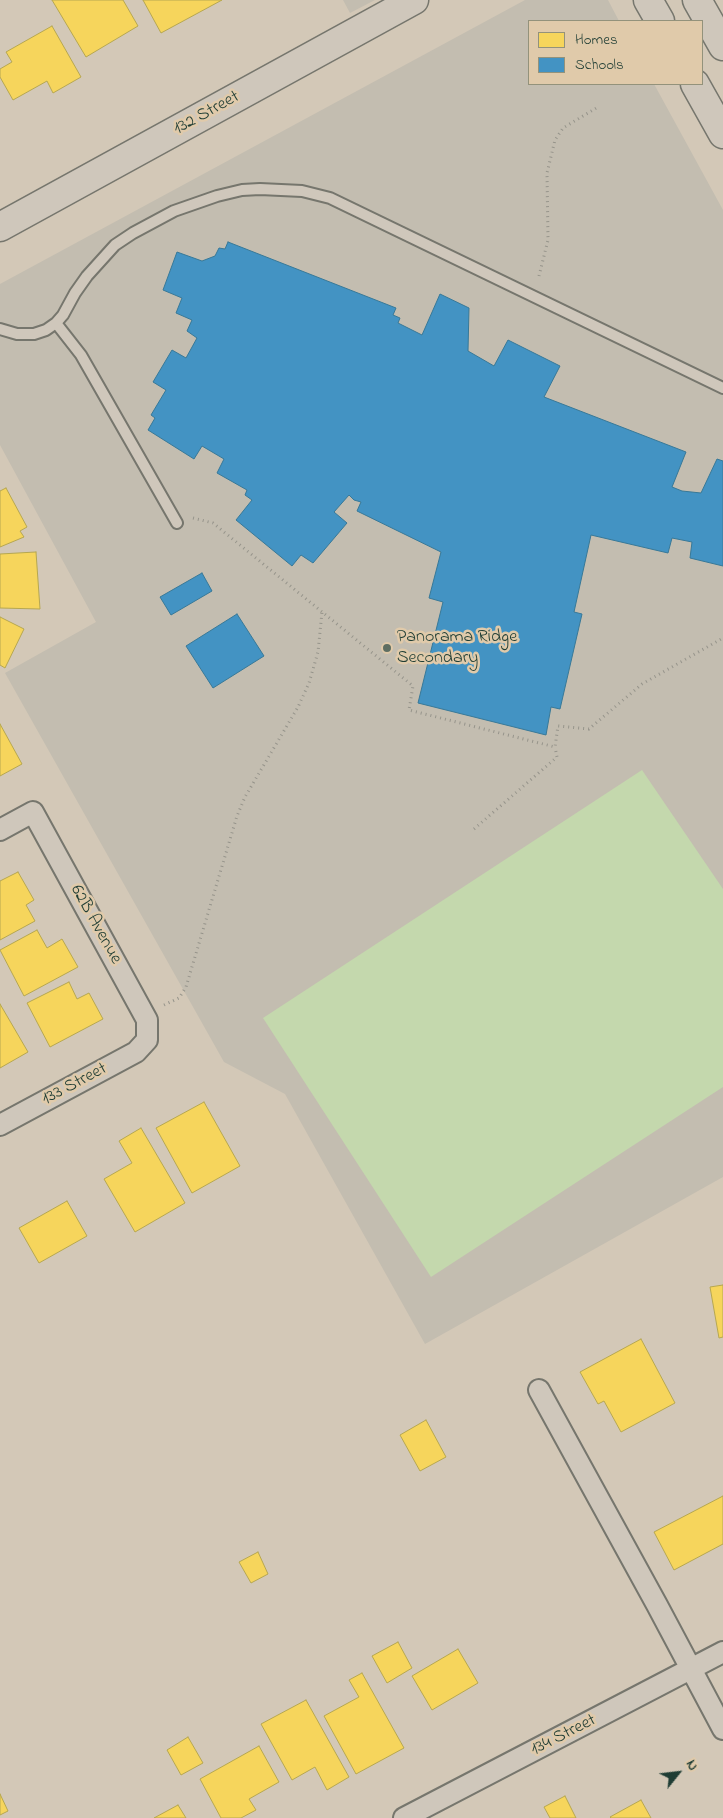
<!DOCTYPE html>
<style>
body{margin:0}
#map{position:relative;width:723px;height:1818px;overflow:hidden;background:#d3c8b7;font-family:"Indie Flower",sans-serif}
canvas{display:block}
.legend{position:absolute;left:528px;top:20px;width:175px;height:65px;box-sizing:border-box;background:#e0caaa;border:1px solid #93927b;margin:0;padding:6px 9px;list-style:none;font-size:15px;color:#1f3d34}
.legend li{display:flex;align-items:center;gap:10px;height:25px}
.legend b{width:25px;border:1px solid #93927b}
.north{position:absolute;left:653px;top:1748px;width:50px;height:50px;-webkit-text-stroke:4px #e0caaa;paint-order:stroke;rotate:61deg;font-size:14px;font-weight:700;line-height:20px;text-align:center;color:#1f3d34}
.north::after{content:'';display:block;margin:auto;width:18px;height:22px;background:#1f3d34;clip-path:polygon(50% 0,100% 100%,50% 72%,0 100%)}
</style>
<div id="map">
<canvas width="723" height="1818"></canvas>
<ul class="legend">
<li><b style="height:14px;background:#f6d55c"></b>Homes</li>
<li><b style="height:14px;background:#4393c3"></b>Schools</li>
</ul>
<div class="north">N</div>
</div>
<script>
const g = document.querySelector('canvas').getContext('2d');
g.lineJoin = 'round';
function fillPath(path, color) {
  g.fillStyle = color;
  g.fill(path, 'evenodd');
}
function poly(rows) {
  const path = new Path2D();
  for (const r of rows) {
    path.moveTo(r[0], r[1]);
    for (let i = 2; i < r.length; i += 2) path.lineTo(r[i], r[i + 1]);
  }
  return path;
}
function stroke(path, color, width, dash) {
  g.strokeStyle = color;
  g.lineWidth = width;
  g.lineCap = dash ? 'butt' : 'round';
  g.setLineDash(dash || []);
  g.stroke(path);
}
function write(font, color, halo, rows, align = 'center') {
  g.font = font + ' "Indie Flower",sans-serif';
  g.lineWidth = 5;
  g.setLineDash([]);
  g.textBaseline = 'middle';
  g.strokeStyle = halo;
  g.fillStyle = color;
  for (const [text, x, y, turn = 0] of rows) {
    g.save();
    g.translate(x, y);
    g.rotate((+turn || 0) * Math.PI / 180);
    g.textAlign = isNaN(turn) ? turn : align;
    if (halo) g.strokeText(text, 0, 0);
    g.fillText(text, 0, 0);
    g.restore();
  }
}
fillPath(poly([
 [343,0,375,0,350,13],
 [525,0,608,0,619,21,529,21,529,84,654,84,723,210,723,1177,425,1344,285,1094,224,1062,5,673,96,622,0,445,0,284]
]), '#c3bdb0');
fillPath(poly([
 [642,770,723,889,723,1087,431,1277,263,1018]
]), '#c4d8ad');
const homes = poly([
 [52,0,123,0,138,26,86,57,52,0],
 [143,0,222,0,161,33,143,0],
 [52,26,81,77,53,93,47,81,13,100,0,77,0,69,12,62,6,52,52,26],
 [6,488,27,527,20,531,24,537,0,547,0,491,6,488],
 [36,552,40,609,0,608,0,554,36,552],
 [0,617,24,629,5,668,0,665,0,617],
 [0,724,22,764,0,776,0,724],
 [18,872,34,900,26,905,35,921,0,940,0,881,18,872],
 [37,930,47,948,62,939,78,967,24,996,0,950,37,930],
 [69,982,77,999,89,993,103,1019,50,1047,27,1003,69,982],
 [0,1004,28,1052,0,1068,0,1004],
 [204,1102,240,1166,192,1193,156,1128,204,1102],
 [141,1128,185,1203,135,1232,104,1179,132,1163,119,1141,141,1128],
 [67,1201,87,1236,39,1263,19,1228,67,1201],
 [723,1285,723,1337,719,1338,710,1287,723,1285],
 [641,1339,675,1403,621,1432,604,1401,598,1404,580,1372,641,1339],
 [426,1420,446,1457,420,1471,400,1435,426,1420],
 [723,1496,723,1544,674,1570,654,1532,723,1496],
 [258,1552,268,1574,251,1583,239,1562,258,1552],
 [398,1642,412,1668,387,1683,372,1656,398,1642],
 [458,1649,478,1683,432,1710,412,1676,458,1649],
 [362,1673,404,1748,356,1774,324,1716,359,1697,349,1680,362,1673],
 [306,1700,349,1777,327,1790,315,1767,292,1780,261,1724,306,1700],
 [188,1737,203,1763,181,1775,167,1750,188,1737],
 [259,1746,279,1782,249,1799,256,1810,241,1818,221,1818,200,1779,259,1746],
 [0,1794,8,1811,0,1815,0,1794],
 [565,1796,576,1818,550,1818,544,1807,565,1796],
 [641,1800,651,1818,611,1818,610,1817,641,1800],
 [178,1805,186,1818,154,1818,178,1805]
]);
fillPath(homes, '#f6d55c');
stroke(homes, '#b6a750', 1);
const schools = poly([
 [228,242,396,308,393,315,400,318,398,323,422,335,440,294,469,308,468,351,494,366,508,340,560,366,544,397,686,452,672,487,682,491,701,493,717,459,723,461,723,566,690,558,692,542,672,538,668,553,591,535,574,612,582,614,560,709,551,707,546,735,418,703,443,602,429,598,441,552,357,511,361,502,354,500,349,495,334,512,347,523,313,563,301,555,292,566,236,520,252,500,245,495,247,490,217,473,224,459,202,446,194,459,148,430,155,418,151,415,166,390,153,382,172,350,186,358,197,338,187,331,192,320,176,313,182,298,163,290,177,252,202,261,215,256,219,248,225,249,228,242],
 [202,573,212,591,171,615,160,597,202,573],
 [237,614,264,656,213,688,186,646,237,614]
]);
fillPath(schools, '#4393c3');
stroke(schools, '#387998', 1);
const service = poly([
 [56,323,81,355,177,523],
 [0,329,17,334,34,334,46,330,56,323,63,315,75,293,87,276,115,245,133,233,174,211,217,196,242,190,260,189,302,191,330,198,723,388]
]);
const minor = poly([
 [0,830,33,812,147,1020,147,1040,136,1052,0,1125],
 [539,1390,657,1605,723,1729],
 [404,1818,723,1652]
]);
const secondary = poly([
 [648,0,660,21],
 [697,0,723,46],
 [695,84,723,134],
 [0,227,414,0]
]);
stroke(service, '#76766d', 14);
stroke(minor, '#76766d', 24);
stroke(secondary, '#76766d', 31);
stroke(poly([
 [539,276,548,240,547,173,555,140,563,128,598,107],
 [193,518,213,523,413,686,409,710,555,747,558,726,589,729,642,684,723,638],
 [474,829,557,757,555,747],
 [164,1005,179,998,186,987,237,816,245,797,298,707,309,683,318,652,322,612]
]), '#96948b', 3, [1, 4]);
stroke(service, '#cfc7bb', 10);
stroke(minor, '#cfc7bb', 20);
stroke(secondary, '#cfc7bb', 28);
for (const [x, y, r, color] of [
 [387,648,5,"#5e6e62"]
]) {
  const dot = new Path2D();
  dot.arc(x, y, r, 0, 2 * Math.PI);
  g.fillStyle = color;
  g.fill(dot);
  stroke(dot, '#e0caaa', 2);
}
write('18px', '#1f3d34', '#e0caaa', [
 ["132 Street",207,114,-29],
 ["62B Avenue",95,925,61],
 ["133 Street",75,1085,-28],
 ["134 Street",564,1736,-27]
]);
write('18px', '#1f3d34', '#e0caaa', [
 ["Panorama Ridge",397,638],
 ["Secondary",397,659]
], 'left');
</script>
